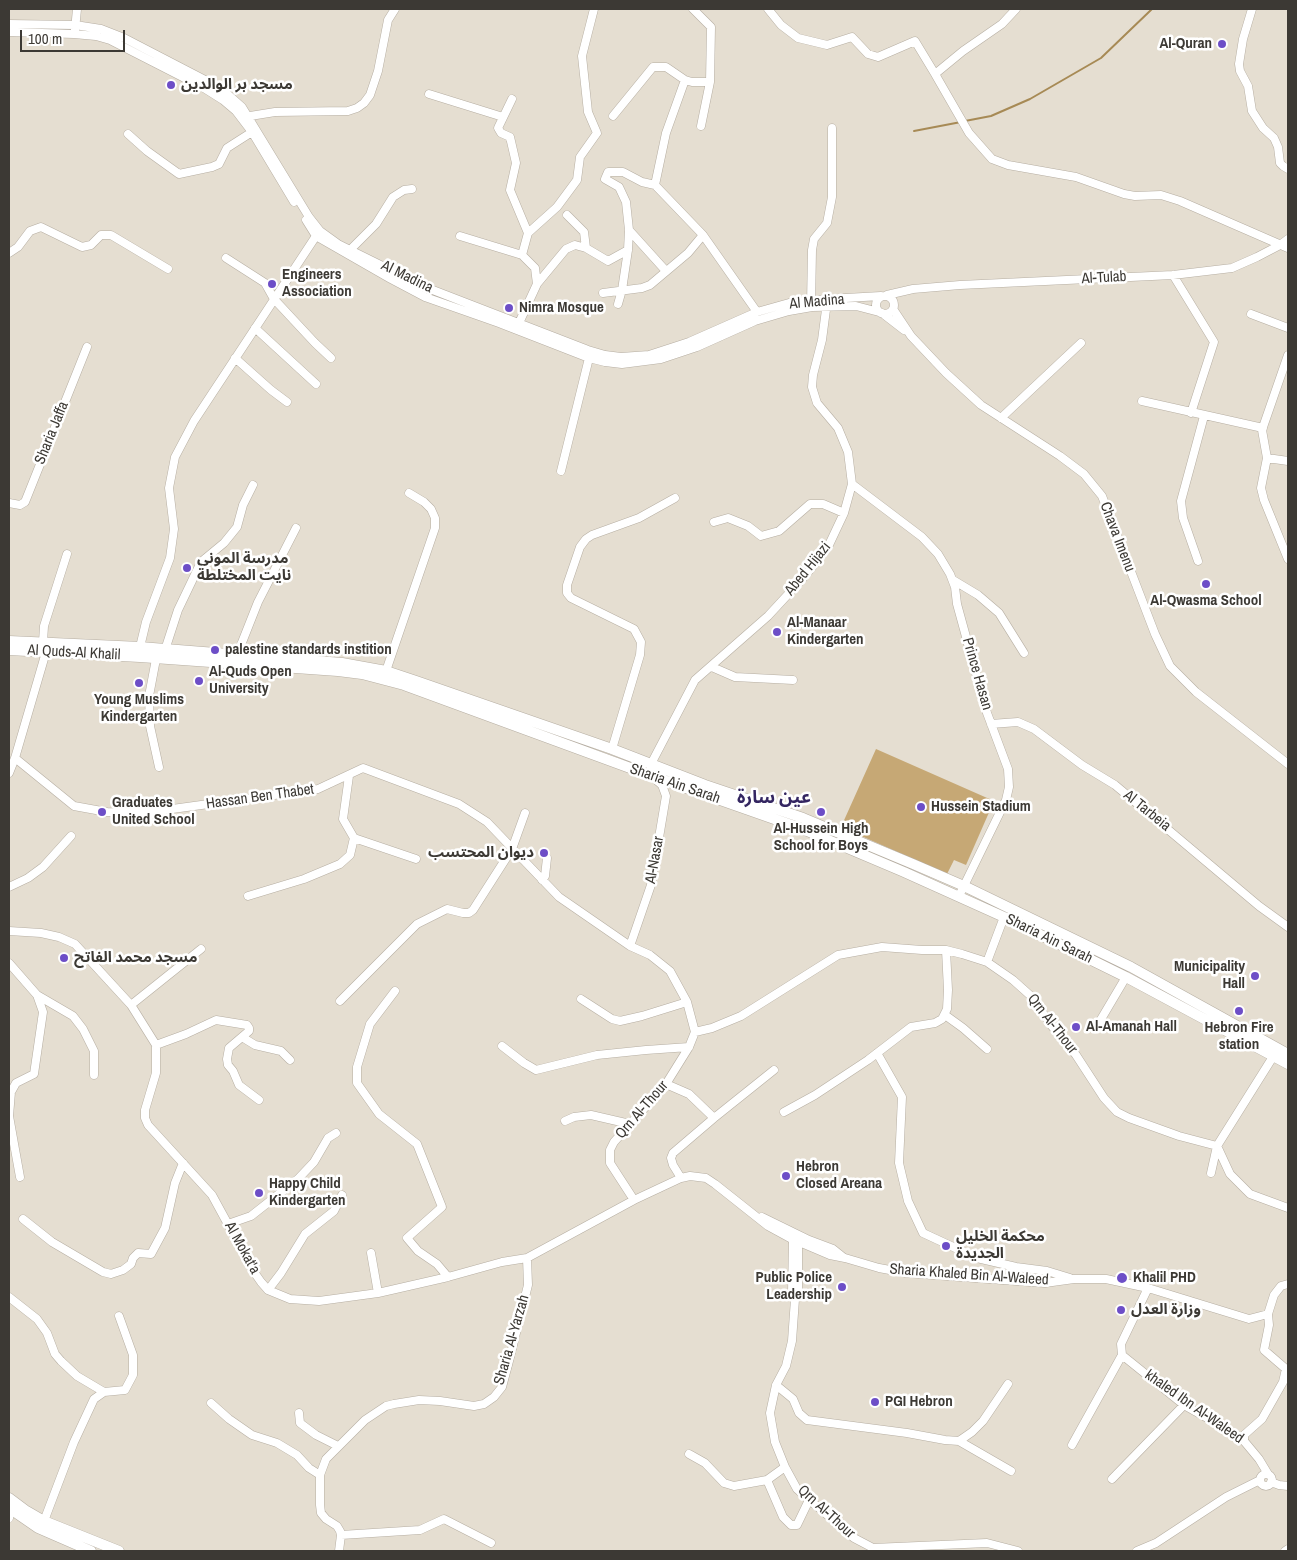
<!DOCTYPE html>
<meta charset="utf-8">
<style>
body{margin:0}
#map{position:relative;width:1297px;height:1560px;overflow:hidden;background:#e5ded1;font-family:"Archivo Narrow",sans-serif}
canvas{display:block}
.frame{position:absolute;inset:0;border:10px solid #3c3934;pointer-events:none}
.scale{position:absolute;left:20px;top:30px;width:105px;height:22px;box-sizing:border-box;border:2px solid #3c3934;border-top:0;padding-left:6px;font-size:15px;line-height:18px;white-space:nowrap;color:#3c3934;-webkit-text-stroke:4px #fff;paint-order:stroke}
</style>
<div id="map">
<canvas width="1297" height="1560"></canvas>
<div class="frame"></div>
<div class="scale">100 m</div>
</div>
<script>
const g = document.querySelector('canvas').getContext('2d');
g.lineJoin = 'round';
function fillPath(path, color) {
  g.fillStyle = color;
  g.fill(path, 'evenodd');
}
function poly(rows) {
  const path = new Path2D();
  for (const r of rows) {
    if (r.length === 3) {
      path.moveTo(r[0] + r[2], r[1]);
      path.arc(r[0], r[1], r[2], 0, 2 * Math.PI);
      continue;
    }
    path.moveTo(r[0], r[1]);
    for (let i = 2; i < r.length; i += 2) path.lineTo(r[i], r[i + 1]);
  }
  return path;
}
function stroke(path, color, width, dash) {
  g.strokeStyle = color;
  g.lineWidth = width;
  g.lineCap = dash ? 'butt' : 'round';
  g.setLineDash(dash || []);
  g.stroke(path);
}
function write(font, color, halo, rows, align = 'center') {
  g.font = font + ' "Archivo Narrow","Noto Sans Arabic",sans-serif';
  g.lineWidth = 5;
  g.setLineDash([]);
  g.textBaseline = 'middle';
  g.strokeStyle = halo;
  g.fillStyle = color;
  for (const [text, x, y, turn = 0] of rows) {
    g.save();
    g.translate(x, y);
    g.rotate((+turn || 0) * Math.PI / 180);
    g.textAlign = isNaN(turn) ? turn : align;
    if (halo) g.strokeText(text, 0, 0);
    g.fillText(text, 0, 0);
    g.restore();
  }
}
fillPath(poly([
 [876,749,994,801,966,865,954,860,947,874,841,827]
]), '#c6a875');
stroke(poly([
 [965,121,991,116,1030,99,1101,58,1152,9],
 [914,131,961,122]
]), '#a78a55', 2);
const minor = poly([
 [693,9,711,27,710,82,701,126],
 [768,9,781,25,798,38,827,45,852,37,868,54,878,57,915,41,935,74],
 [1016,9,1002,24,963,51,935,74,969,133,992,159,1008,165,1076,177,1124,194,1135,196,1161,195,1180,201,1288,248],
 [1252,9,1243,39,1239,64,1240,71,1248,86,1252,111,1263,128,1274,138,1278,147,1280,163,1283,166,1288,169],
 [9,24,75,25,101,29,124,38,205,80,225,92,242,107,309,217,320,231,338,244,425,287,588,350,605,355,621,357,649,355,689,342,757,312,789,303,828,299,881,296],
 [75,30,77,9],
 [9,32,74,34,96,36,110,40,204,88,223,100,236,111,252,132,294,202],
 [685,80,666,133,655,185,703,235,757,312],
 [429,94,503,117],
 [512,99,498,128,501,133,510,137,516,163,510,190,528,233,522,255],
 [613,116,653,67,666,67,685,80,692,82,710,82],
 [244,117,275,112,348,111,357,108,364,103,370,95,378,71,388,20,395,9],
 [128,134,147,151,179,174,212,167,219,164,227,148,252,132],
 [567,215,584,232,586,248],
 [306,220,316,236,391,279,425,297,499,323,589,358,605,362,622,364,661,359,697,347,755,321,789,311,812,307,856,306,879,312],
 [629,230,666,271],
 [528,233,557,207,577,180,580,157,597,133,588,112,582,56,594,9],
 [460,236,522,255,535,268,537,284,519,323],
 [351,249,376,224,393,197,404,190,412,189],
 [9,253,18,247,30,231,41,227,82,247,91,245,101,235,111,235,168,269],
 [226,258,265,283,274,299,315,343,331,358],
 [1173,275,1214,342,1191,413],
 [537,284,566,249,575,245,586,248,608,261,628,250],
 [603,293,642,288,650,285,688,253,703,235],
 [887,295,913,289,960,285,1173,275,1232,268,1257,257,1280,245,1288,239],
 [885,305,9],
 [618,304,622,290,628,250,629,230,626,202,619,187,605,179,608,172,623,172,642,182,655,185],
 [811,305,812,250,814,239,827,223,832,197,832,128],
 [893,309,911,336,946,373,981,405,1060,456,1084,474,1102,496,1155,634,1170,666,1196,692,1288,764],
 [882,313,904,330],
 [1251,314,1288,328],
 [255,328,316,384],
 [1288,355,1262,430,1267,458,1261,488,1264,500,1288,559],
 [235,358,271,390,287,402],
 [1142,401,1263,428],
 [1001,418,1081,343],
 [1267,458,1288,461],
 [561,471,589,358],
 [852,484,922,537,938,554,950,574,955,587,957,604,987,713,1008,769,1009,787,1006,800,959,896],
 [9,503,20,505,25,502,87,347],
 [714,522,728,518,748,526,761,536,779,531,810,504,823,504,844,513],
 [1198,561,1183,518,1181,501,1204,416],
 [953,580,978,595,999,613,1024,653],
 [140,647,146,622,170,558,174,529,169,488,175,457,194,421,316,236],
 [165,650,178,610,201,562,224,543,237,527,243,505,253,485],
 [237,655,258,602,296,528],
 [156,659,149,696,150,726,159,767],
 [712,667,735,677,793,680],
 [386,671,435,528,435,518,431,509,424,502,409,493],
 [991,724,1018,722,1034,729,1082,765,1115,785,1259,906,1288,927],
 [612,749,640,655,641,642,634,629,571,598,567,593,567,585,580,547,586,539,592,535,639,518,675,498],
 [15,758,74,806,107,812,143,813,318,789,363,768,459,804,487,822,559,897,630,946,650,955,670,971,687,1002,695,1032,689,1047,666,1084,614,1142,610,1150,610,1163,634,1200],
 [651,769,651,764,695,680,768,616,805,576,828,547,844,513,852,484,848,452,838,428,817,403,812,387,813,375,822,340,827,302],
 [9,773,15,758,46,652,43,642,44,626,67,554],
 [354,838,416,859],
 [542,880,545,876,547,858],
 [9,887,28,878,43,867,71,836],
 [248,896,304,879,340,864,350,855,354,838,343,819,349,776],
 [9,931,41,933,59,937,75,944,131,1005,156,1045,156,1073,145,1110,145,1118,148,1125,212,1195,254,1272,261,1282,268,1290,290,1299,319,1301,378,1293,448,1277,502,1262,527,1258,634,1200,681,1178,690,1176,706,1178,715,1184,768,1226,790,1238,830,1255,845,1258,879,1268,906,1273,1045,1283,1074,1279,1106,1279,1148,1288,1249,1319,1268,1314],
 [630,946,651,885,666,796,662,785,655,779],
 [987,962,1004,917],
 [9,963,37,995,43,1012,34,1074,16,1083,11,1092,9,1116,20,1177],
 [395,991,370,1024,357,1067,357,1083,379,1114,417,1144,442,1207,407,1238,418,1251,437,1264,448,1277],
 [37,995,73,1016,83,1029,94,1051,94,1075],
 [581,999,612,1019,620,1021,642,1016,687,1002],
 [340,1001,417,924,447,909,463,913,469,913,473,910,512,849,525,813],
 [131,1005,201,949],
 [945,1015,963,1028,987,1049],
 [1097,1026,1126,977],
 [695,1032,712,1028,741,1016,838,955,882,947,922,950,946,950,962,954,987,962,1013,980,1032,997,1051,1025,1076,1055,1104,1098,1117,1112,1129,1118,1179,1136,1217,1146,1230,1174,1250,1194,1288,1208],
 [242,1037,255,1045,281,1051,290,1060],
 [156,1045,186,1034,216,1020,247,1025,249,1028,249,1031,229,1048,227,1059,228,1065,233,1071,239,1085,259,1100],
 [502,1046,524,1063,536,1070,597,1055,646,1050,689,1047],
 [877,1053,902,1097,899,1163,908,1201,923,1233,977,1258,1016,1267,1047,1271,1070,1278],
 [666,1084,689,1094,714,1118],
 [784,1112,815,1095,868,1060,911,1027,935,1023,942,1019,947,1009,948,990,946,950],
 [565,1121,574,1117,591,1115,630,1124],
 [1211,1173,1217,1146,1276,1052],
 [681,1178,673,1165,671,1158,673,1153,714,1118,774,1070],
 [762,1217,809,1240,833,1249,843,1257],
 [23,1219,52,1242,103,1272,111,1274,123,1270,131,1264,133,1258,138,1253,151,1254,165,1228,175,1183,183,1163],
 [228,1224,251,1216,298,1179,314,1162,328,1138,336,1133],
 [795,1234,798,1242,798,1291,795,1299,792,1341,786,1366,776,1385,770,1413,775,1442,785,1467,797,1489,854,1538,873,1548,987,1543,1018,1551],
 [793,1242,792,1292,795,1299],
 [371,1253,378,1293],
 [1148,1288,1121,1344,1122,1355,1184,1405,1225,1428,1244,1441,1259,1459,1268,1474],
 [268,1290,281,1273,305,1234,334,1211,342,1195],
 [9,1297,37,1319,47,1333,55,1354,61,1361,77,1376,104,1392],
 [776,1385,793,1399,799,1413,807,1420,907,1433,945,1440,959,1441,1011,1471],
 [211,1403,229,1419,252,1435,277,1443,297,1455,309,1468,320,1475],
 [299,1413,300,1423,316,1435,338,1446],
 [959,1441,972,1432,983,1421,1008,1384],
 [1244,1441,1244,1435,1262,1419,1283,1382,1286,1369,1264,1350,1269,1325,1268,1314,1274,1295,1281,1286,1288,1284],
 [1072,1445,1122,1355],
 [689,1454,705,1463,724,1483,734,1486,767,1480,785,1467],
 [1266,1480,6],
 [1112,1479,1184,1405],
 [767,1480,783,1517,791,1525,797,1525,809,1500],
 [1271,1482,1279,1485,1288,1486],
 [9,1518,12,1505],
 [44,1521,74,1442,94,1399,104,1392,125,1390,133,1375,133,1355,119,1316],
 [341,1535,420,1530,444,1519,491,1543],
 [339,1551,341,1535,340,1531,337,1526,326,1519,321,1513,320,1505,320,1475,326,1459,365,1420,386,1406,394,1404,419,1400,440,1401,474,1406,484,1404,494,1397,502,1387,509,1361,528,1285,527,1258],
 [1137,1551,1156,1543,1226,1497,1260,1480],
 [1285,1551,1288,1549]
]);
const major = poly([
 [9,641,140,647,342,663,386,671,416,681,612,749,705,785,803,818,913,864,964,886,1131,967,1288,1054],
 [9,650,140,657,338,671,362,674,404,685,652,776,800,828,904,872,1004,917,1126,977,1288,1064],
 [9,1498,25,1510,44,1521,119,1551],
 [9,1508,38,1528,91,1551]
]);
stroke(minor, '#b6aea2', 9);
stroke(major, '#b6aea2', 11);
stroke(minor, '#fff', 8);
stroke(major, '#fff', 10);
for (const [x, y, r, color] of [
 [1222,44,5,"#6d4ec7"],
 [171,85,5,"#6d4ec7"],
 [272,284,5,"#6d4ec7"],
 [509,308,5,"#6d4ec7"],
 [187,568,5,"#6d4ec7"],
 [1206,584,5,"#6d4ec7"],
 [777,632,5,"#6d4ec7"],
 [215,650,5,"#6d4ec7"],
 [199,681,5,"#6d4ec7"],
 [139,683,5,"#6d4ec7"],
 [921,807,5,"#6d4ec7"],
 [102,812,5,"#6d4ec7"],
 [821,812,5,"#6d4ec7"],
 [544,853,5,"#6d4ec7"],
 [64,958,5,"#6d4ec7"],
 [1255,976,5,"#6d4ec7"],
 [1239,1011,5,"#6d4ec7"],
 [1076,1027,5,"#6d4ec7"],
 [786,1176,5,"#6d4ec7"],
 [259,1193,5,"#6d4ec7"],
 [946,1246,5,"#6d4ec7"],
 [1122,1278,6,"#6d4ec7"],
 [842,1287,5,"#6d4ec7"],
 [1121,1310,5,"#6d4ec7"],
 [875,1402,5,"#6d4ec7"]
]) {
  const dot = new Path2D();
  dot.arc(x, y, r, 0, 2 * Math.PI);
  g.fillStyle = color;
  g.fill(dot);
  stroke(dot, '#fff', 2);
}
write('bold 15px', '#3c3934', '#fff', [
 ["Al-Quran",1212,44,"right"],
 ["مسجد بر الوالدين",181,85],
 ["Engineers",282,275],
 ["Association",282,292],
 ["Nimra Mosque",519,308],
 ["مدرسة الموني",197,559],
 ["نايت المختلطة",197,576],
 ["Al-Qwasma School",1206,601,"center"],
 ["Al-Manaar",787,623],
 ["Kindergarten",787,640],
 ["palestine standards instition",225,650],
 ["Al-Quds Open",209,672],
 ["University",209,689],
 ["Young Muslims",139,700,"center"],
 ["Kindergarten",139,717,"center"],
 ["Graduates",112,803],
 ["United School",112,820],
 ["Hussein Stadium",931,807],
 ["Al-Hussein High",821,829,"center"],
 ["School for Boys",821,846,"center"],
 ["ديوان المحتسب",534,853,"right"],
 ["مسجد محمد الفاتح",74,958],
 ["Municipality",1245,967,"right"],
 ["Hall",1245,984,"right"],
 ["Al-Amanah Hall",1086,1027],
 ["Hebron Fire",1239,1028,"center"],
 ["station",1239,1045,"center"],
 ["Hebron",796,1167],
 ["Closed Areana",796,1184],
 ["Happy Child",269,1184],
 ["Kindergarten",269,1201],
 ["محكمة الخليل",956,1237],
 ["الجديدة",956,1254],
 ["Public Police",832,1278,"right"],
 ["Leadership",832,1295,"right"],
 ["Khalil PHD",1133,1278],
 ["وزارة العدل",1131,1310],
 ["PGI Hebron",885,1402]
], 'left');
write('15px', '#3c3934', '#fff', [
 ["Al Madina",407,277,26],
 ["Al-Tulab",1104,278,-3],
 ["Al Madina",817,302,-5],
 ["Sharia Jaffa",52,433,-68],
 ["Chava Imenu",1117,537,69],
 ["Abed Hijazi",808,569,-51],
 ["Al Quds-Al Khalil",74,653,3],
 ["Prince Hasan",977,674,74],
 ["Sharia Ain Sarah",675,784,19],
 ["Hassan Ben Thabet",260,797,-8],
 ["Al Tarbeia",1147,811,39],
 ["Al-Nasar",655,860,-80],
 ["Sharia Ain Sarah",1049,939,26],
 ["Qrn Al-Thour",1052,1024,52],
 ["Qrn Al-Thour",642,1110,-49],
 ["Al Mokat'a",242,1248,61],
 ["Sharia Khaled Bin Al-Waleed",969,1275,4],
 ["Sharia Al-Yarzah",512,1340,-74],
 ["khaled Ibn Al-Waleed",1194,1407,35],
 ["Qrn Al-Thour",826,1512,42]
]);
write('bold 18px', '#342661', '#fff', [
 ["عين سارة",774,798]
]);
</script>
